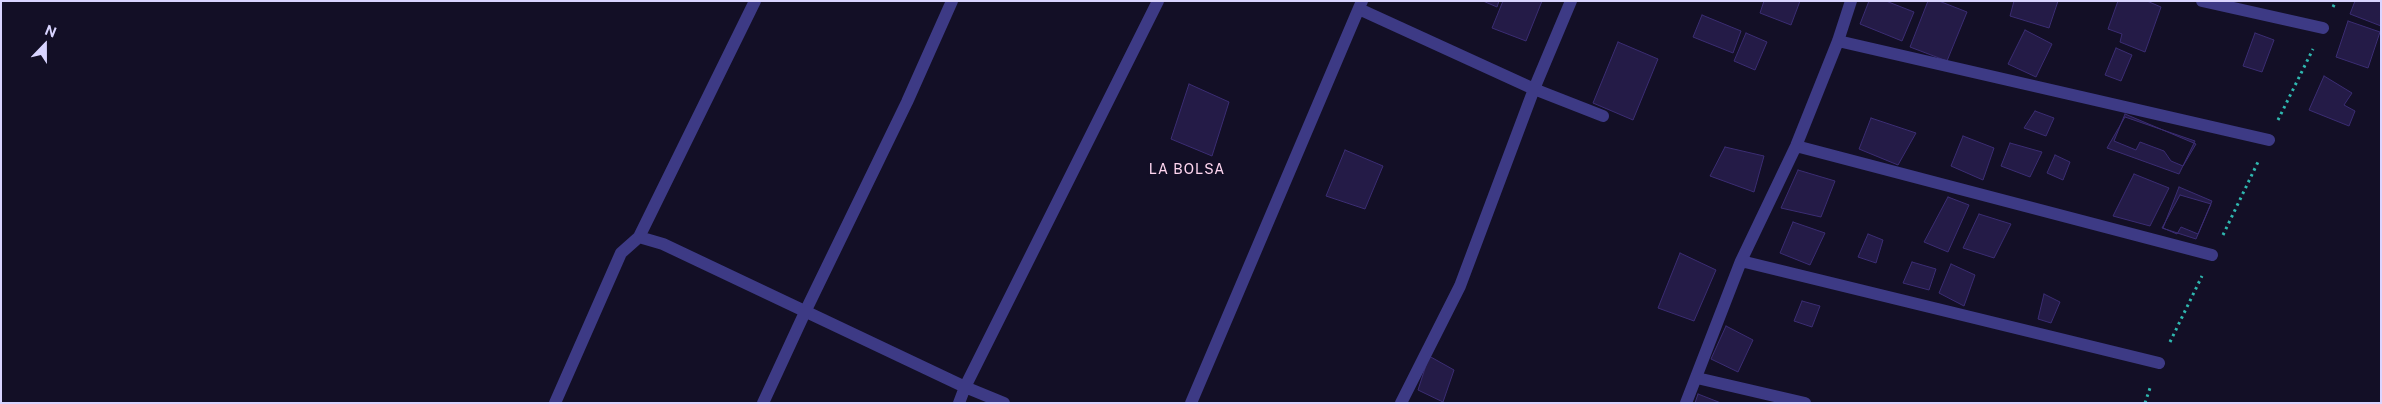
<!DOCTYPE html>
<style>
body{margin:0}
#map{position:relative;width:2382px;height:404px;overflow:hidden;background:#130f26;font-family:"Public Sans",sans-serif}
canvas{display:block}
.frame{position:absolute;inset:0;border:2px solid #d9d4ff;pointer-events:none}
.north{position:absolute;left:20px;top:20px;width:50px;height:50px;-webkit-text-stroke:4px #130f26;paint-order:stroke;rotate:22deg;font-size:14px;font-weight:700;line-height:20px;text-align:center;color:#d9d4ff}
.north::after{content:'';display:block;margin:auto;width:18px;height:22px;background:#d9d4ff;clip-path:polygon(50% 0,100% 100%,50% 72%,0 100%)}
</style>
<div id="map">
<canvas width="2382" height="404"></canvas>
<div class="frame"></div>
<div class="north">N</div>
</div>
<script>
const g = document.querySelector('canvas').getContext('2d');
g.lineJoin = 'round';
function fillPath(path, color) {
  g.fillStyle = color;
  g.fill(path, 'evenodd');
}
function poly(rows) {
  const path = new Path2D();
  for (const r of rows) {
    path.moveTo(r[0], r[1]);
    for (let i = 2; i < r.length; i += 2) path.lineTo(r[i], r[i + 1]);
  }
  return path;
}
function stroke(path, color, width, dash) {
  g.strokeStyle = color;
  g.lineWidth = width;
  g.lineCap = dash ? 'butt' : 'round';
  g.setLineDash(dash || []);
  g.stroke(path);
}
function write(font, color, halo, rows, align = 'center') {
  g.font = font + ' "Public Sans",sans-serif';
  g.lineWidth = 4.5;
  g.setLineDash([]);
  g.textBaseline = 'middle';
  g.strokeStyle = halo;
  g.fillStyle = color;
  for (const [text, x, y, turn = 0] of rows) {
    g.save();
    g.translate(x, y);
    g.rotate((+turn || 0) * Math.PI / 180);
    g.textAlign = isNaN(turn) ? turn : align;
    if (halo) g.strokeText(text, 0, 0);
    g.fillText(text, 0, 0);
    g.restore();
  }
}
const building = poly([
 [1483,1,1499,1,1497,7,1483,1],
 [1503,1,1542,1,1526,41,1492,28,1503,1],
 [1764,1,1800,1,1791,25,1760,13,1764,1],
 [1869,1,1886,1,1914,12,1902,41,1860,24,1869,1],
 [1928,1,1939,1,1967,12,1947,61,1910,47,1928,1],
 [2014,1,2058,1,2049,28,2010,16,2014,1],
 [2118,1,2147,1,2161,7,2145,52,2120,42,2122,34,2108,29,2118,1],
 [2355,1,2381,1,2381,26,2350,14,2355,1],
 [1702,15,1741,31,1733,53,1693,37,1702,15],
 [2348,21,2380,32,2368,68,2336,57,2348,21],
 [2025,30,2052,44,2036,77,2008,64,2025,30],
 [1746,33,1767,42,1755,70,1734,61,1746,33],
 [2255,33,2274,40,2262,72,2243,66,2255,33],
 [1618,42,1658,59,1633,120,1593,103,1618,42],
 [2116,48,2132,55,2121,81,2105,75,2116,48],
 [2324,76,2352,93,2344,105,2355,111,2349,126,2309,110,2324,76],
 [1189,84,1229,102,1212,156,1171,139,1189,84],
 [2035,111,2054,118,2046,136,2024,128,2035,111],
 [2125,114,2196,144,2183,166,2171,161,2164,151,2140,142,2136,150,2114,141,2125,114],
 [2125,117,2195,141,2179,174,2107,148,2125,117],
 [1871,118,1916,133,1898,165,1859,149,1871,118],
 [1963,136,1994,148,1983,180,1951,166,1963,136],
 [2010,143,2042,152,2030,177,2001,166,2010,143],
 [1725,147,1764,156,1754,192,1710,176,1725,147],
 [1345,150,1383,166,1365,209,1326,196,1345,150],
 [2055,155,2070,162,2063,180,2047,173,2055,155],
 [1798,170,1835,181,1821,217,1781,208,1798,170],
 [2134,174,2169,188,2150,226,2113,216,2134,174],
 [2179,187,2212,201,2198,234,2181,227,2177,234,2163,228,2179,187],
 [2180,195,2211,204,2196,239,2162,228,2180,195],
 [1948,197,1969,205,1948,252,1924,242,1948,197],
 [1979,214,2011,224,1994,258,1963,248,1979,214],
 [1793,222,1825,233,1810,265,1780,253,1793,222],
 [1868,234,1883,240,1876,263,1858,257,1868,234],
 [1680,253,1716,270,1694,321,1658,308,1680,253],
 [1912,262,1936,269,1929,290,1903,283,1912,262],
 [1951,264,1975,275,1964,306,1939,293,1951,264],
 [2044,294,2060,302,2051,323,2038,319,2044,294],
 [1802,301,1820,306,1812,327,1794,321,1802,301],
 [1726,326,1753,340,1738,372,1711,359,1726,326],
 [1429,356,1454,370,1443,402,1418,390,1429,356],
 [1698,394,1721,403,1695,403,1698,394]
]);
fillPath(building, '#241b47');
stroke(building, '#3b2d73', 1);
stroke(poly([
 [2333,7,2336,1],
 [2278,120,2313,49],
 [2223,235,2258,162],
 [2170,342,2202,276],
 [2145,403,2151,385]
]), '#2fb8b0', 3, [2.5, 4]);
stroke(poly([
 [2202,1,2323,28],
 [1359,9,1534,89,1603,116],
 [1838,41,2269,140],
 [1796,146,2212,255],
 [639,237,755,1],
 [1741,261,2159,363],
 [1697,378,1805,403],
 [555,403,621,253,639,237,663,244,965,387,1158,1],
 [763,403,806,310,907,102,952,1],
 [959,403,965,387,1004,403],
 [1191,403,1362,1],
 [1401,403,1460,286,1534,89,1571,1],
 [1686,403,1741,261,1796,146,1838,41,1851,1]
]), '#3d3a85', 12);
g.letterSpacing = '1px';
write('14px', '#ffd6f0', '#130f26', [
 ["LA BOLSA",1187,170]
]);
g.letterSpacing = '0px';
</script>
